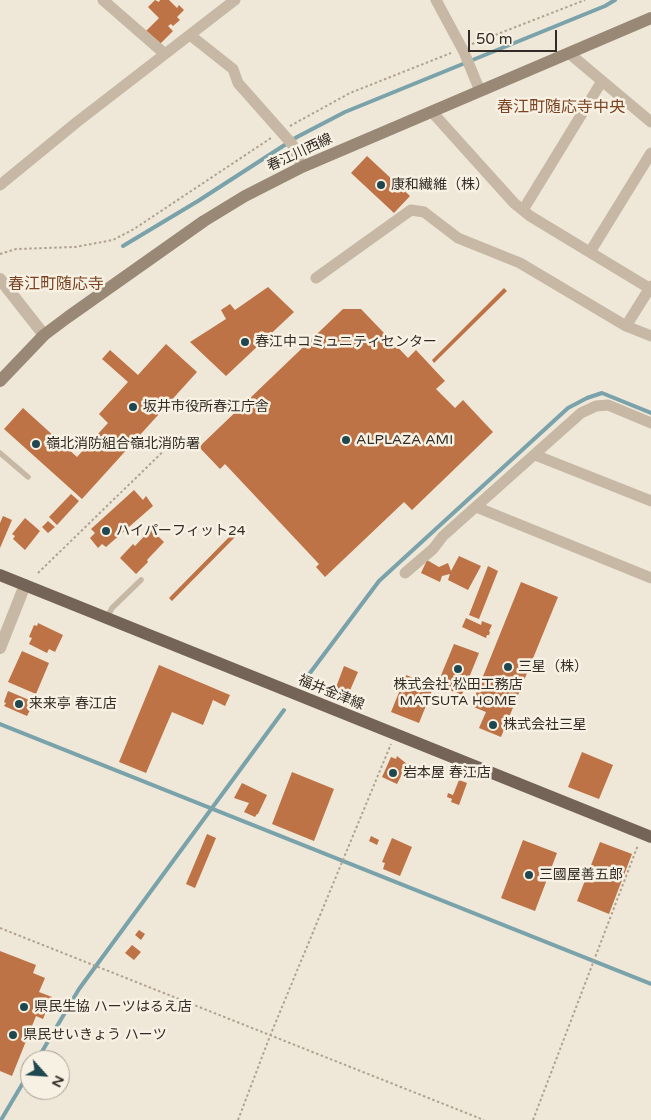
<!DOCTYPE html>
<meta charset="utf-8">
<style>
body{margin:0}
#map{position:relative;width:651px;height:1120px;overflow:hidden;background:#efe7d8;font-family:"Varela Round",sans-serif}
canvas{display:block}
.north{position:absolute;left:20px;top:1050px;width:50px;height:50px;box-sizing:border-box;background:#f7f1e3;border:1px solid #a8a297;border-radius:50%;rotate:116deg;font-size:14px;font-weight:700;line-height:20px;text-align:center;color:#322b26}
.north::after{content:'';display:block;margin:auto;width:18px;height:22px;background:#1e4750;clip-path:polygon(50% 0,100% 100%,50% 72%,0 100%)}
.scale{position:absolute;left:468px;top:30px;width:89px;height:22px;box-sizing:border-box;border:2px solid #322b26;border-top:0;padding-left:6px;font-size:15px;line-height:18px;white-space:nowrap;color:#322b26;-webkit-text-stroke:4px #f7f1e3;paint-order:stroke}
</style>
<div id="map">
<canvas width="651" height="1120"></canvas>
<div class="north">N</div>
<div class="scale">50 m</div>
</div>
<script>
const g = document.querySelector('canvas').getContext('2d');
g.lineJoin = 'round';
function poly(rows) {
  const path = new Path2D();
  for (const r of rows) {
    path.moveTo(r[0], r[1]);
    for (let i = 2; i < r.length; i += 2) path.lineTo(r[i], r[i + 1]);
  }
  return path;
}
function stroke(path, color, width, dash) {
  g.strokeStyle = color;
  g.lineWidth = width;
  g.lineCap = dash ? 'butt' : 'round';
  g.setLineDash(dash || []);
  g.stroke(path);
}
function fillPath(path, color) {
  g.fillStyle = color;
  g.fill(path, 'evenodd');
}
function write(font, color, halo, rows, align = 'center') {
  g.font = font + ' "Varela Round","Noto Sans JP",sans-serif';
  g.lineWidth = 5;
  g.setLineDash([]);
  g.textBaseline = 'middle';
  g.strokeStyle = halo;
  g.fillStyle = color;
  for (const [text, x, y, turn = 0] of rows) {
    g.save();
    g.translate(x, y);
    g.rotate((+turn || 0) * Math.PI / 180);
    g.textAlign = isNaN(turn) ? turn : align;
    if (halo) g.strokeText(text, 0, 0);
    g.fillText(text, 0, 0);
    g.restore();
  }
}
stroke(poly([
 [123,246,198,201,297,137,345,112,605,6,615,0],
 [304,681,379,581,568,408,587,398,602,393,651,413],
 [0,724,651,984],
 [37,1060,79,989,284,710],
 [1,1120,30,1071]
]), '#79a2aa', 4);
fillPath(poly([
 [155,0,159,2,160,0,169,0,177,8,179,5,184,10,177,17,180,20,173,26,171,24,168,26,173,31,159,45,146,31,159,18,148,7],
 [367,156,410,196,394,213,351,173],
 [268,287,294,312,226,376,190,342,226,319,221,310,230,304,235,310],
 [504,288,507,291,434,363,432,360],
 [343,309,361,309,408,358,416,350,445,381,436,389,455,408,463,400,493,432,412,510,404,502,325,577,316,567,319,564,225,464,220,469,199,447],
 [166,344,197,372,82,499,4,429,23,408,77,457,108,423,99,414,128,382,102,359,110,350,138,375],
 [134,490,143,500,146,496,153,506,106,547,102,544,98,548,90,538,95,533,91,529],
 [71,494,79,501,57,525,49,517],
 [3,516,12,520,0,548,0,523],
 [25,518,40,531,25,550,13,539,15,536,12,534],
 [48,521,55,527,48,533,42,527],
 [238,528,241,531,172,601,169,598],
 [151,529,164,542,147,560,148,562,136,574,120,558,133,544,135,546],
 [459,556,481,566,468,590,448,580,450,574,442,576,440,582,421,573,427,560,439,567,448,563,451,571],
 [488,566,498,571,479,619,469,615],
 [521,582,558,597,501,737,479,728,486,712,471,706],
 [466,618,481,625,482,621,492,625,489,631,490,632,489,635,487,635,486,638,462,627],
 [38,623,63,635,55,652,49,649,47,653,29,644,32,638,29,637,34,625,37,626],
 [454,644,479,653,462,695,437,685],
 [22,651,49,663,36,694,8,682],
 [159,665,230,695,225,706,213,700,203,725,172,712,146,773,119,762],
 [344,666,358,672,348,695,335,690],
 [406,675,434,686,419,723,391,712],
 [8,691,34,702,27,716,4,706,6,703,4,702],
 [582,752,613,765,599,799,568,787],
 [397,756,407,764,397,784,382,777,391,757,396,759],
 [292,772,334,789,314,841,272,824],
 [459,780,467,783,459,805,451,802,452,799,447,797,448,793,453,795],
 [242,783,267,795,258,814,257,814,255,817,244,812,249,803,234,798],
 [207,834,216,838,195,888,186,884],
 [371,836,379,840,377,845,369,841],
 [392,838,412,847,400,876,383,869,385,863,382,862],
 [523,840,557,853,535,911,501,898],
 [600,842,632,854,609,914,577,901],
 [139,930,145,934,141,940,135,935],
 [132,945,141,952,134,960,125,953],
 [0,951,36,965,33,973,45,978,39,992,52,997,43,1019,36,1016,12,1076,0,1071]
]), '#be7346');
stroke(poly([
 [472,44,585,0],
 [290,126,350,93,451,53],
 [0,254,16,249,75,247,113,240,134,229,271,138],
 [38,573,179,436],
 [0,928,484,1120],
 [238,1120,270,1036,391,744],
 [533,1120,638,845]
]), '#b1a28f', 2, [2.5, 2.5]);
stroke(poly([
 [0,453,28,477],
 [107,618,112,608,141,580]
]), '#c6b8a5', 5.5);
stroke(poly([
 [103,0,165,54],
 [436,0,464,52,480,91],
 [190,35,233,69,238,83,292,144,302,167],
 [570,54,651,122],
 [432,112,514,203,530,216,649,288],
 [0,185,77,122,235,0],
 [523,210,602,81],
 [590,252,651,153],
 [316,278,411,210,424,212,458,238,520,263,626,326,651,336],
 [626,326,651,286],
 [535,455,651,501],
 [476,507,651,578],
 [405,573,433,549,443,536,581,413,596,406,608,405,651,423]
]), '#c6b8a5', 11);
stroke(poly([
 [0,279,44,335],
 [0,648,25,585]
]), '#c6b8a5', 12);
stroke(poly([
 [0,381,44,335,68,317,204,221,245,196,302,167,651,18]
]), '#998876', 12);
stroke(poly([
 [0,575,651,837]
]), '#736457', 12);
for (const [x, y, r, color] of [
 [381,185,5,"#1e4750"],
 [245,342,5,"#1e4750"],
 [133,407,5,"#1e4750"],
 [346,440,5,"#1e4750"],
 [36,444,5,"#1e4750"],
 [106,531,5,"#1e4750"],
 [508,667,5,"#1e4750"],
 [458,669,5,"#1e4750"],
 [19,704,5,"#1e4750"],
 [493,725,5,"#1e4750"],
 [393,773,5,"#1e4750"],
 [529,875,5,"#1e4750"],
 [24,1007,5,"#1e4750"],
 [13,1035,5,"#1e4750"]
]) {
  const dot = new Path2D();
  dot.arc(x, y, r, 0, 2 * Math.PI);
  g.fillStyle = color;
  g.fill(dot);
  stroke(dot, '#f7f1e3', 2);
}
write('14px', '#322b26', '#f7f1e3', [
 ["春江川西線",300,153,-25],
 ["福井金津線",331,693,22]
]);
write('14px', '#322b26', '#f7f1e3', [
 ["康和繊維（株）",391,185],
 ["春江中コミュニティセンター",255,342],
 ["坂井市役所春江庁舎",143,407],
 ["ALPLAZA AMI",356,440],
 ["嶺北消防組合嶺北消防署",46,444],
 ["ハイパーフィット24",116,531],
 ["三星（株）",518,667],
 ["株式会社 松田工務店",458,685,"center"],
 ["MATSUTA HOME",458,701,"center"],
 ["来来亭 春江店",29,704],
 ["株式会社三星",503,725],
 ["岩本屋 春江店",403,773],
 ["三國屋善五郎",539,875],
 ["県民生協 ハーツはるえ店",34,1007],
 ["県民せいきょう ハーツ",23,1035]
], 'left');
write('16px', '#7c4424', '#f7f1e3', [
 ["春江町随応寺中央",561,108],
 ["春江町随応寺",56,285]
]);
</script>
